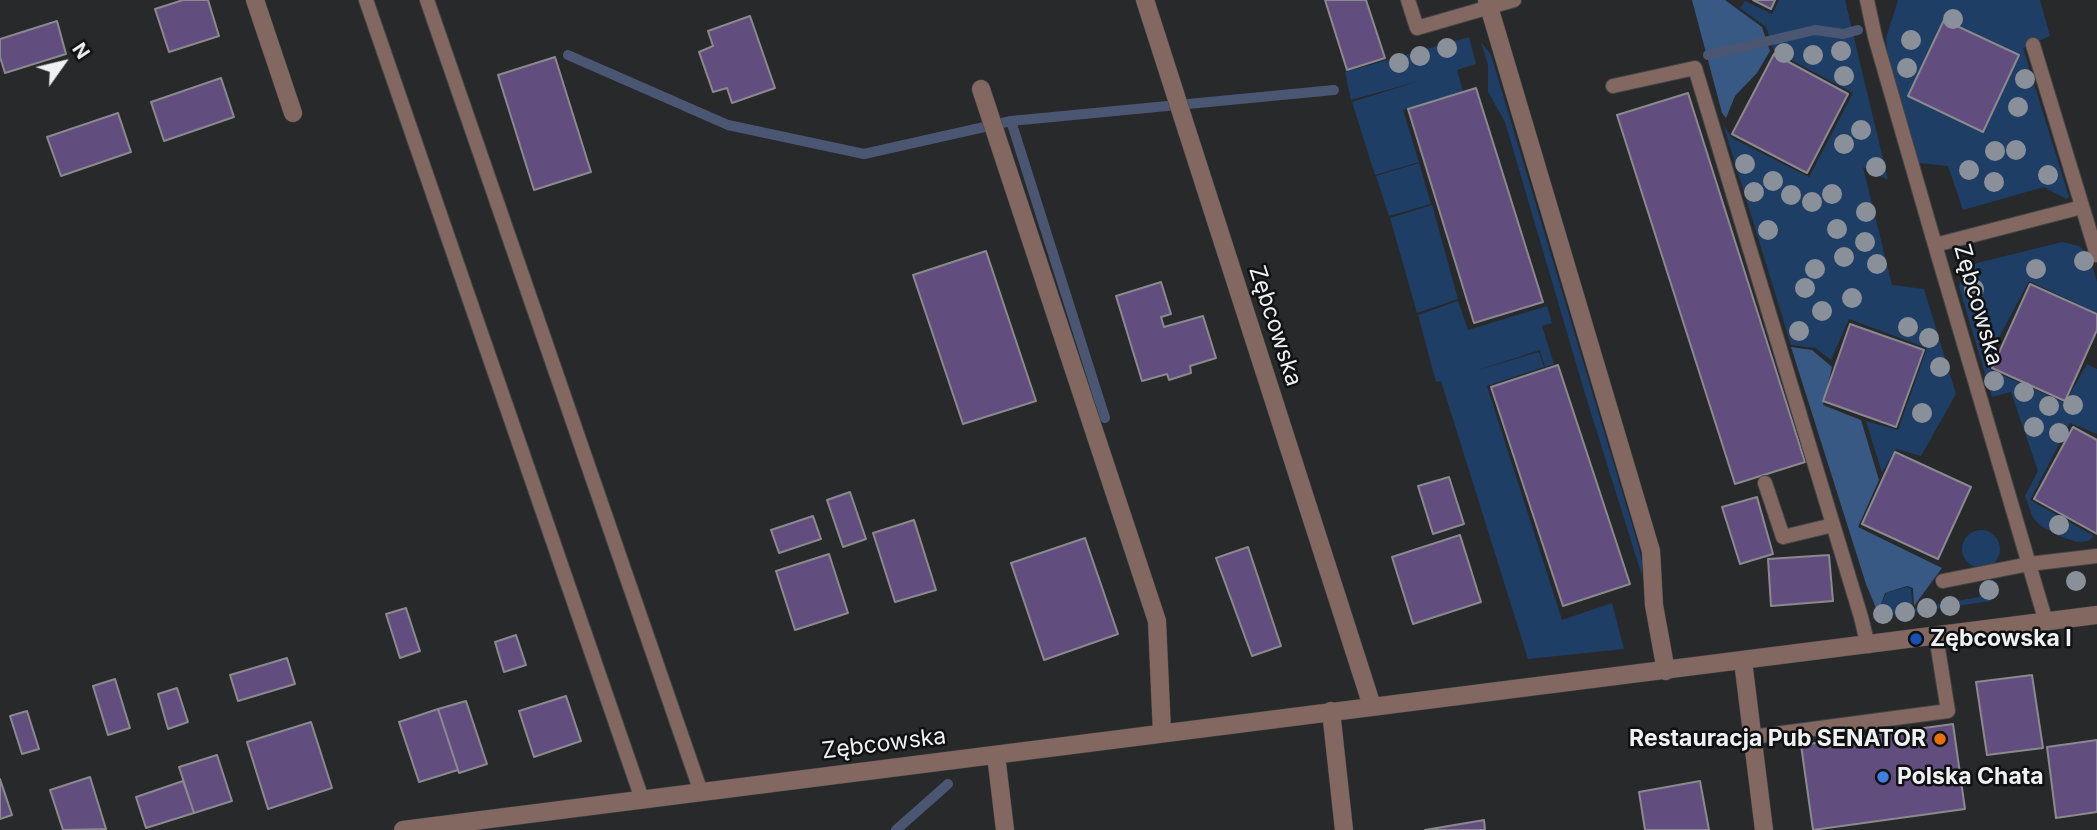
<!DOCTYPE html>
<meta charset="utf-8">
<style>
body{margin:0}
#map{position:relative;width:2097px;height:830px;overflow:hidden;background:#27292b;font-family:Inter,sans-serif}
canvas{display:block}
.north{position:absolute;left:28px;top:28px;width:70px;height:70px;-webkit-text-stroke:5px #101112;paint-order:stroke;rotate:56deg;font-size:19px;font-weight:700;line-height:28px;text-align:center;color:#f0f1f3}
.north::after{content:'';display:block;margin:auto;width:24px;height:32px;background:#f0f1f3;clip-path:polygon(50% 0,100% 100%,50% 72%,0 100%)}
</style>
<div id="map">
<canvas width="2097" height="830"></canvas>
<div class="north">N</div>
</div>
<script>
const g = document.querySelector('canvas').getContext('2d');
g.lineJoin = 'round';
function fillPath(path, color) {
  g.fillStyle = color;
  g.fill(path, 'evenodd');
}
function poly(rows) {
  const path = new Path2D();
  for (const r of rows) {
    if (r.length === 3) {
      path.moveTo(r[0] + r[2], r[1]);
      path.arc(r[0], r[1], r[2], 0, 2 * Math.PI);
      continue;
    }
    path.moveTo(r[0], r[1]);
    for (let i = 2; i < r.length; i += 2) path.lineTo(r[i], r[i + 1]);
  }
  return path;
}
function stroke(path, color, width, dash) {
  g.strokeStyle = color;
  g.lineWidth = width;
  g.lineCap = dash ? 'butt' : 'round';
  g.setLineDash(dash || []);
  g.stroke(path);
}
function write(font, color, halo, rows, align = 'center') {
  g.font = font + ' Inter,sans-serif';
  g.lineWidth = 5;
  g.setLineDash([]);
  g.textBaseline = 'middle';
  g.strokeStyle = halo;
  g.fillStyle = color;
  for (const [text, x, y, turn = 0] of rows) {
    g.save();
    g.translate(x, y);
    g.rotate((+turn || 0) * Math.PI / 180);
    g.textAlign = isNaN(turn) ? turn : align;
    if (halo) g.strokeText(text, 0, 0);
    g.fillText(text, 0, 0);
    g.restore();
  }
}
fillPath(poly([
 [1779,0,1845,0,1888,180,1863,167,1892,285,1924,289,1956,394,1921,456,1896,449,1882,473,1866,421,1898,430,1927,348,1849,319,1831,360,1815,348,1791,345,1723,124,1732,138,1809,177,1853,93,1774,51,1766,27,1740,8,1745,1,1772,14],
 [1898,0,2040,0,2050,36,2023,48,2069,197,2066,199,2044,187,1963,210,1948,166,1919,163,1888,64,1886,38],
 [1469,37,1476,64,1457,70,1463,91,1403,110,1419,162,1375,175,1352,102,1419,81,1351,100,1345,72],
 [1481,42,1491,55,1603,428,1639,548,1642,562,1642,576,1586,397,1505,122,1488,92,1488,65],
 [1419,163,1431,204,1389,216,1376,176],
 [1432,205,1458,299,1417,313,1390,218],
 [2062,242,2079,246,2089,255,2097,282,2097,313,2029,281,1985,364,1993,371,2065,403,2087,364,2097,369,2097,434,2070,423,2030,500,2094,536,2088,541,2077,542,2059,536,2041,526,2033,518,2025,496,2038,471,2011,392,1992,397,1959,287,1963,275,1977,263],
 [1458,301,1468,330,1547,306,1552,323,1542,326,1554,364,1545,367,1540,350,1475,371,1539,352,1544,367,1487,386,1562,620,1612,603,1624,649,1528,659,1441,381,1436,382,1418,315],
 [1981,549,19],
 [1989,579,1998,583,1991,601,1877,617,1886,593,1907,587,1911,589,1913,609,1979,597]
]), '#1f3e65');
fillPath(poly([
 [1692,0,1725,0,1762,27,1770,51,1757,73,1735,96,1726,118,1722,113],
 [1791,347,1812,350,1832,367,1823,405,1861,420,1879,480,1858,527,1942,568,1914,606,1913,588,1907,586,1885,593,1878,613,1866,584]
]), '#385983');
stroke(poly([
 [568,55,728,125,864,154,1011,121,1105,418],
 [1708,55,1815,30,1843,34,1858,30],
 [1011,121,1334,90],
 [896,830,948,784]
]), '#4b5672', 10);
const building = poly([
 [183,0,208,0,219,36,169,52,155,9,183,0],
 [1325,0,1366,0,1385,58,1347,70,1325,0],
 [1753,0,1775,0,1771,9,1753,0],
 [750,16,775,88,732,103,727,88,713,92,699,52,713,46,708,31,750,16],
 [1944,20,2019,55,1983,132,1908,96,1944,20],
 [57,21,66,54,5,73,0,57,0,39,57,21],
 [1774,54,1848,94,1807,173,1732,134,1774,54],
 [555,57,591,172,534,190,498,75,555,57],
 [221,78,234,117,164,141,151,102,221,78],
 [1476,88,1543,302,1474,323,1408,109,1476,88],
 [1688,93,1805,462,1735,484,1617,115,1688,93],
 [118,113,131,152,61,176,47,137,118,113],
 [986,251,1036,401,963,424,913,275,986,251],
 [1161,282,1171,314,1161,317,1164,327,1203,316,1216,358,1190,366,1191,373,1169,380,1167,374,1142,381,1116,296,1161,282],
 [2030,284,2097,314,2097,330,2065,401,1992,368,2030,284],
 [1850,324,1924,350,1896,427,1823,401,1850,324],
 [1558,365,1630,584,1563,606,1491,387,1558,365],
 [2073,427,2097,440,2097,534,2034,499,2073,427],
 [1895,452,1971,487,1938,559,1862,524,1895,452],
 [1449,477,1464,524,1433,534,1418,486,1449,477],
 [850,492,866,539,843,547,827,500,850,492],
 [1757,497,1773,554,1740,564,1722,507,1757,497],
 [813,516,821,539,779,553,771,530,813,516],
 [914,520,936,590,895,602,873,533,914,520],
 [1460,535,1481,602,1413,624,1392,557,1460,535],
 [1085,538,1118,634,1044,660,1011,563,1085,538],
 [1248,547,1281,646,1252,656,1216,558,1248,547],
 [829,554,848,613,795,630,776,571,829,554],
 [1829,555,1833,601,1771,606,1768,559,1829,555],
 [406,608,420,651,400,658,386,614,406,608],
 [516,635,526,665,504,672,495,642,516,635],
 [287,658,295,684,238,701,230,675,287,658],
 [2032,675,2043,748,1987,755,1976,682,2032,675],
 [115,679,130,728,108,735,93,686,115,679],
 [177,688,188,722,168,729,158,694,177,688],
 [566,696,581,741,534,757,519,711,566,696],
 [466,701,487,764,459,773,438,709,466,701],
 [438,709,458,770,419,782,399,722,438,709],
 [27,711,39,749,22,754,10,716,27,711],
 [311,722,332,788,268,809,247,742,311,722],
 [1953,724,1965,809,1813,830,1801,745,1953,724],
 [2097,740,2097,812,2056,818,2047,747,2097,740],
 [217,755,232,801,194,813,179,767,217,755],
 [90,777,106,829,63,830,50,790,90,777],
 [0,779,12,815,0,819,0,779],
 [183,781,194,813,146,828,136,797,183,781],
 [1700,781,1709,830,1645,830,1639,792,1700,781],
 [1484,820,1485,830,1425,830,1484,820]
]);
fillPath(building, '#624e7e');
stroke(building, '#8a898d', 2);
const lane = poly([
 [366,0,642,799],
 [427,0,701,792],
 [1408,0,1417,28,1514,0],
 [1867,0,1875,37,1935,245,2046,622],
 [2033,45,2097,255],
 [1613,86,1695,68,1861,617,1868,646],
 [1935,245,2082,207],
 [1765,483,1783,537,1833,525],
 [1943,581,2029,564,2097,556],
 [1752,737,1948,711,1936,636]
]);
const street = poly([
 [255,0,293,113],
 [1145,0,1372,706],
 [1487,0,1651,551,1654,605,1666,671],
 [981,89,1157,621,1162,733],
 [1743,661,1764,830],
 [1331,711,1344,830],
 [996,755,1005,830],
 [403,830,2097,615]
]);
stroke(lane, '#434547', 16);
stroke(street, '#434547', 19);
stroke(lane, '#826860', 14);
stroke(street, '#826860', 18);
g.fillStyle = '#8a9099';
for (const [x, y] of [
 [1953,19],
 [1911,40],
 [1447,48],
 [1841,51],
 [1784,53],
 [1813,55],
 [1420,56],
 [1399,63],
 [1907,68],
 [1844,76],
 [2025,79],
 [2018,107],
 [1861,130],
 [1844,144],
 [2016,150],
 [1995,151],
 [1745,164],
 [1876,167],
 [1969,170],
 [2048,175],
 [1773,181],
 [1994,182],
 [1754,192],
 [1832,194],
 [1791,195],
 [1812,202],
 [1866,212],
 [1837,229],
 [1768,230],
 [1865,242],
 [1844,257],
 [2084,261],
 [1877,264],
 [1815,269],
 [2036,269],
 [1805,288],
 [1974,289],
 [1852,298],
 [1822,311],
 [1908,327],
 [1799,331],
 [1929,338],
 [1940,367],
 [1994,381],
 [2024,392],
 [2073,405],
 [2049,406],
 [1922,413],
 [2034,427],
 [2059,433],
 [2059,525],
 [2076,581],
 [1989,590],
 [1950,606],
 [1927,608],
 [1905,612],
 [1883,614]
]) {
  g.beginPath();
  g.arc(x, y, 10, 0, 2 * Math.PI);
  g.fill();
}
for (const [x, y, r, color] of [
 [1916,639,7,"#1a4fb4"],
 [1940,739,7,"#e8710a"],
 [1883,777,7,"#3f7fe0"]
]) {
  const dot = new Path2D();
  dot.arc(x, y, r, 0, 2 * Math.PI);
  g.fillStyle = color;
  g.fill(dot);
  stroke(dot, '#101112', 2.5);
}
write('23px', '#f0f1f3', '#101112', [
 ["Zębcowska",1978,305,74],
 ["Zębcowska",1275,326,72],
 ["Zębcowska",884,744,-7]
]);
write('bold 23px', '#f0f1f3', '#101112', [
 ["Zębcowska I",1930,639],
 ["Restauracja Pub SENATOR",1926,739,"right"],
 ["Polska Chata",1897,777]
], 'left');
</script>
